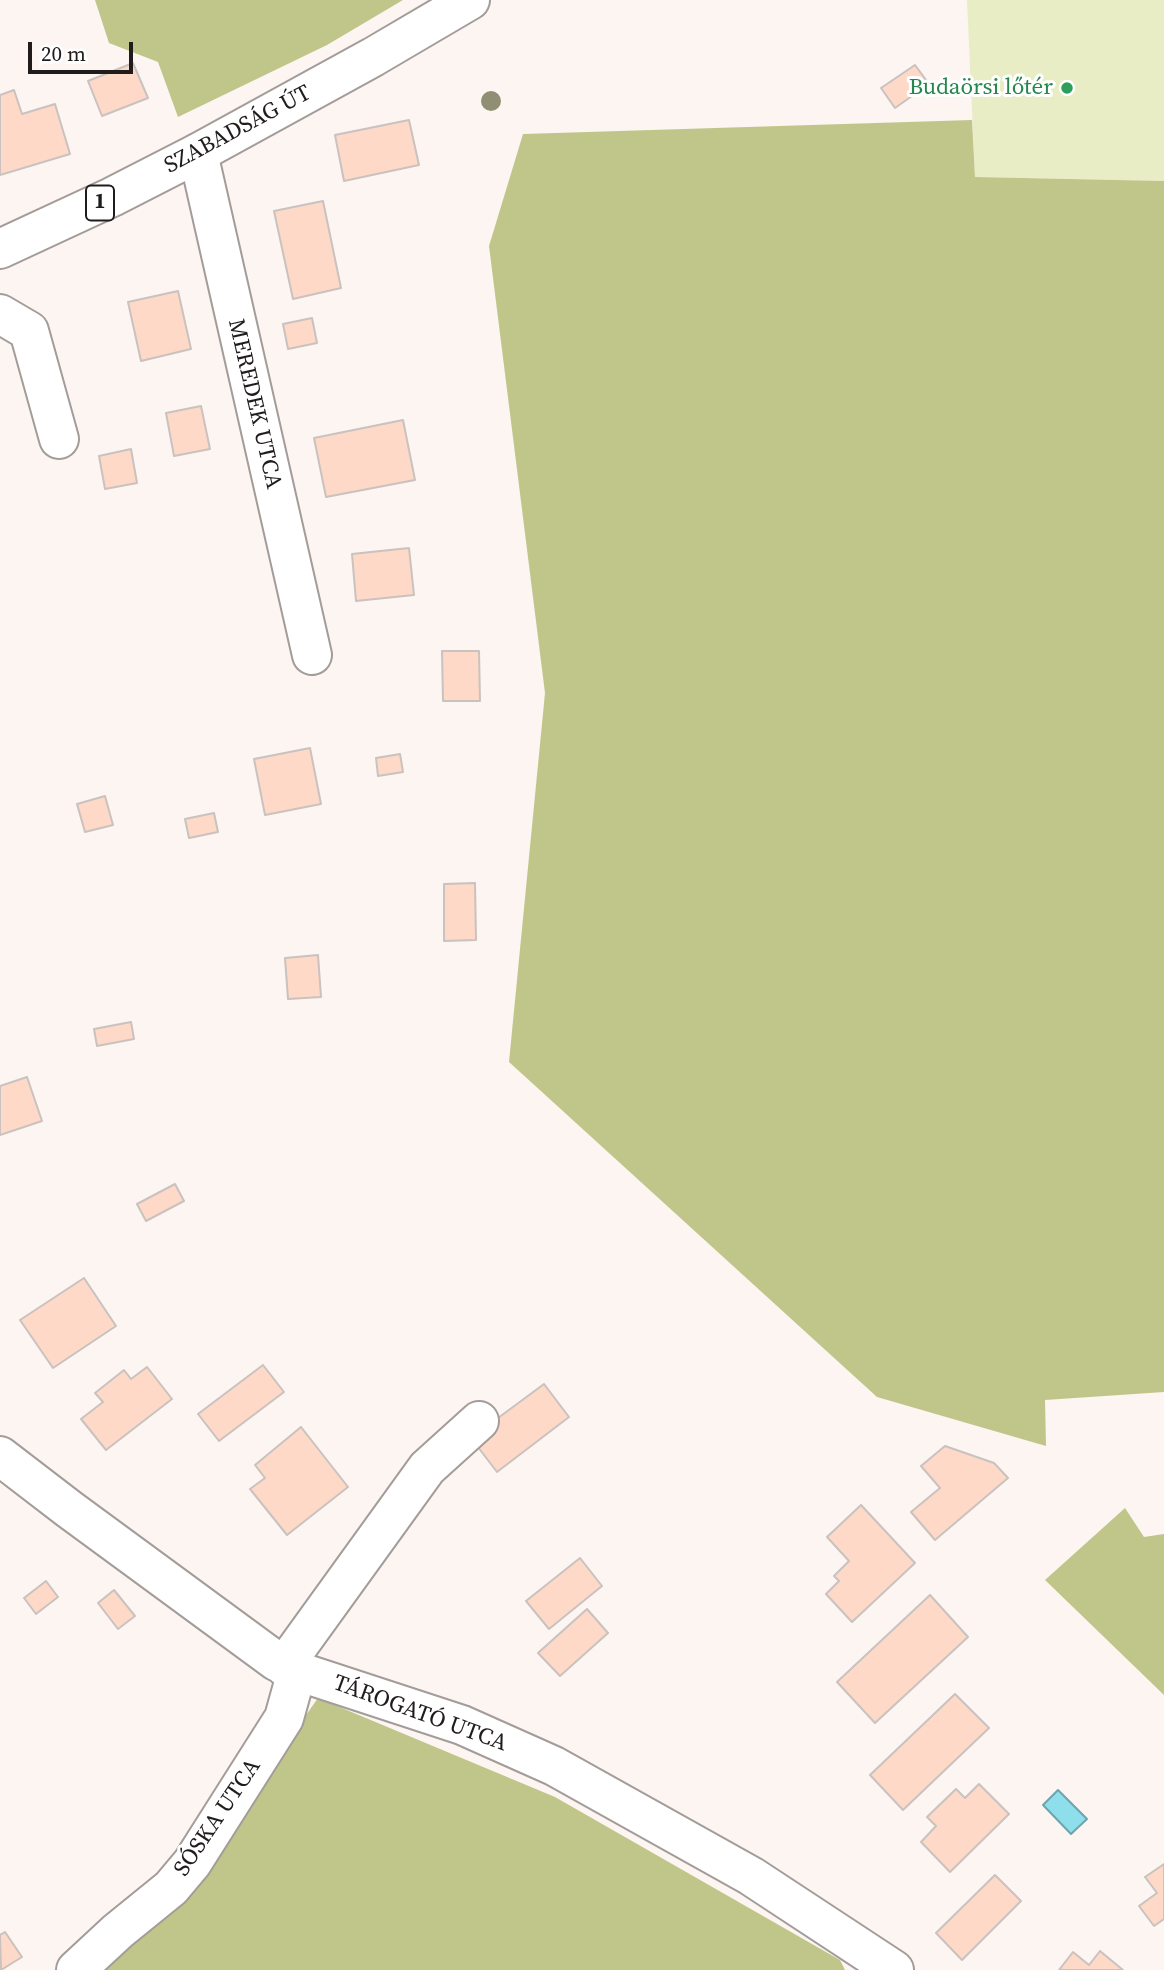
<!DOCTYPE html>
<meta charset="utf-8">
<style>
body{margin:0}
#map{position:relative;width:1164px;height:1970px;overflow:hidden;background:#fcf5f2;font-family:"Source Serif 4",serif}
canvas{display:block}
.scale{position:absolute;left:28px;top:42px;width:105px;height:32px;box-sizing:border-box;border:4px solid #1f1c1b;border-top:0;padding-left:9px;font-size:21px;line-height:24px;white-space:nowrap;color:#1f1c1b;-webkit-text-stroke:5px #fff;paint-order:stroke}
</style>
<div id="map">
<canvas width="1164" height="1970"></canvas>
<div class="scale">20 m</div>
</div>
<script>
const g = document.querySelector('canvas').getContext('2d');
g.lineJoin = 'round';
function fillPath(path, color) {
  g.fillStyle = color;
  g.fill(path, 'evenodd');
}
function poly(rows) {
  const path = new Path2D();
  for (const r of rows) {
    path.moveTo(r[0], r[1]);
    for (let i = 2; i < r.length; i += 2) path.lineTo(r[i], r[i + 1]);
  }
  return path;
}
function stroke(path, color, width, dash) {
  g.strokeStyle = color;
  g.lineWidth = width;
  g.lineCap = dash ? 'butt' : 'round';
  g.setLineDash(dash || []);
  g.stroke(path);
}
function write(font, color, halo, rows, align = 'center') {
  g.font = font + ' "Source Serif 4",serif';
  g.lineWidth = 6;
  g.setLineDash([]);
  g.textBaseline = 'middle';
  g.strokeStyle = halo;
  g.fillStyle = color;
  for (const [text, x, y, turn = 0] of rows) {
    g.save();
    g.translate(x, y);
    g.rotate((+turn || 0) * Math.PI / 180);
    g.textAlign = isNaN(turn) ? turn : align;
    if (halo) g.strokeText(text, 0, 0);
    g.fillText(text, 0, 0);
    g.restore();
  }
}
fillPath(poly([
 [967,0,1164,0,1164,181,975,177]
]), '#e8edc6');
fillPath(poly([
 [95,0,403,0,327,45,178,117,158,62,109,43],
 [972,120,975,177,1164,181,1164,1392,1045,1400,1046,1446,877,1397,509,1062,545,693,489,246,523,134],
 [1125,1508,1144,1537,1164,1534,1164,1695,1045,1580],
 [318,1698,555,1797,840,1960,845,1970,89,1970,179,1896]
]), '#c0c689');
const water = poly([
 [1058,1790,1087,1819,1071,1834,1043,1805,1058,1790]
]);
fillPath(water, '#8edfeb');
stroke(water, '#6da4ad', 2);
const building = poly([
 [133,63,148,98,102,116,88,81,133,63],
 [915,65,929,84,895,108,881,88,915,65],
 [14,90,22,114,55,104,70,154,0,175,0,95,14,90],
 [409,120,419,165,344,181,335,135,409,120],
 [323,201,341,288,293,299,274,211,323,201],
 [178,291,191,349,141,361,128,302,178,291],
 [312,318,317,343,288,349,283,324,312,318],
 [201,406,210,449,174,456,166,413,201,406],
 [403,420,415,480,326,497,314,438,403,420],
 [131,449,137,483,105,489,99,456,131,449],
 [409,548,414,595,356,601,352,554,409,548],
 [442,651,479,651,480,701,443,701,442,651],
 [310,748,321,804,265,815,254,759,310,748],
 [400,754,403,772,378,776,376,758,400,754],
 [105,796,113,825,85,832,77,804,105,796],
 [214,813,218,832,189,838,185,819,214,813],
 [475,883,476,940,444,941,444,884,475,883],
 [318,955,321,997,288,999,285,958,318,955],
 [131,1022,134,1039,97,1046,94,1029,131,1022],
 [27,1077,42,1121,0,1135,0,1086,27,1077],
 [175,1184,184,1201,146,1221,137,1204,175,1184],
 [84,1278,116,1326,53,1368,20,1320,84,1278],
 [263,1365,284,1392,219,1441,198,1414,263,1365],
 [147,1367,172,1399,106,1450,81,1419,103,1402,95,1393,124,1370,131,1379,147,1367],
 [544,1384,569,1417,497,1472,471,1438,544,1384],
 [301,1427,348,1487,287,1535,250,1489,265,1478,255,1465,301,1427],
 [945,1446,994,1463,1008,1478,935,1540,911,1512,940,1488,921,1466,945,1446],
 [861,1505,915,1563,852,1622,826,1594,839,1581,834,1576,849,1561,827,1537,861,1505],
 [580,1558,602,1586,549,1629,526,1601,580,1558],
 [46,1581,58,1597,36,1614,24,1598,46,1581],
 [114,1590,135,1616,118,1629,98,1603,114,1590],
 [930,1595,968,1637,875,1723,837,1682,930,1595],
 [587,1609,608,1633,560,1676,538,1653,587,1609],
 [955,1694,989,1728,903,1810,870,1775,955,1694],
 [979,1784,1009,1814,950,1872,921,1842,936,1826,927,1817,956,1789,965,1798,979,1784],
 [1164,1864,1164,1919,1154,1926,1139,1906,1157,1893,1145,1877,1164,1864],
 [995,1875,1021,1901,962,1960,936,1933,995,1875],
 [5,1932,22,1957,1,1970,0,1935,5,1932],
 [1100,1951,1123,1970,1059,1970,1073,1952,1089,1965,1100,1951]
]);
fillPath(building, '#fed9c7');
stroke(building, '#c9c2bf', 2);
const minor = poly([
 [198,153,312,655],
 [0,314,29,331,59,439],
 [0,1456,69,1509,276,1661,297,1671,462,1725,554,1766,751,1876,894,1970],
 [284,1666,427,1468,479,1421],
 [76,1970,118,1931,171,1888,192,1863,284,1718,297,1671]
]);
const major = poly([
 [0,249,112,197,198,153,373,57,470,0]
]);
stroke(minor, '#a39c99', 42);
stroke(major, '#a39c99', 42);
stroke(minor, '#fff', 38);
stroke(major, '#fff', 38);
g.fillStyle = '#908f73';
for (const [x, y] of [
 [491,101]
]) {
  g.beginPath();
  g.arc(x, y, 10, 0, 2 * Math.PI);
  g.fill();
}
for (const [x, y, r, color] of [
 [1067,88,7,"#2e9e5b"]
]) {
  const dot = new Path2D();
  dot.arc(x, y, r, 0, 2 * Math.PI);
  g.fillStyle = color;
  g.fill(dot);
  stroke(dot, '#fff', 2.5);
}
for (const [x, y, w] of [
 [100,203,28]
]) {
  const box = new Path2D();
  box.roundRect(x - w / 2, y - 17.5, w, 35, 5);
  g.fillStyle = '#fff';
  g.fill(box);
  stroke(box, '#1f1c1b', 2);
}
write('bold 21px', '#1f1c1b', null, [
 ["1",100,203]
]);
write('23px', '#27864d', '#fff', [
 ["Budaörsi lőtér",1053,88]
], 'right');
write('23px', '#1f1c1b', '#fff', [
 ["SZABADSÁG ÚT",238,130,-28],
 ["MEREDEK UTCA",254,404,77],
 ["TÁROGATÓ UTCA",420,1714,20],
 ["SÓSKA UTCA",218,1818,-56]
]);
</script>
